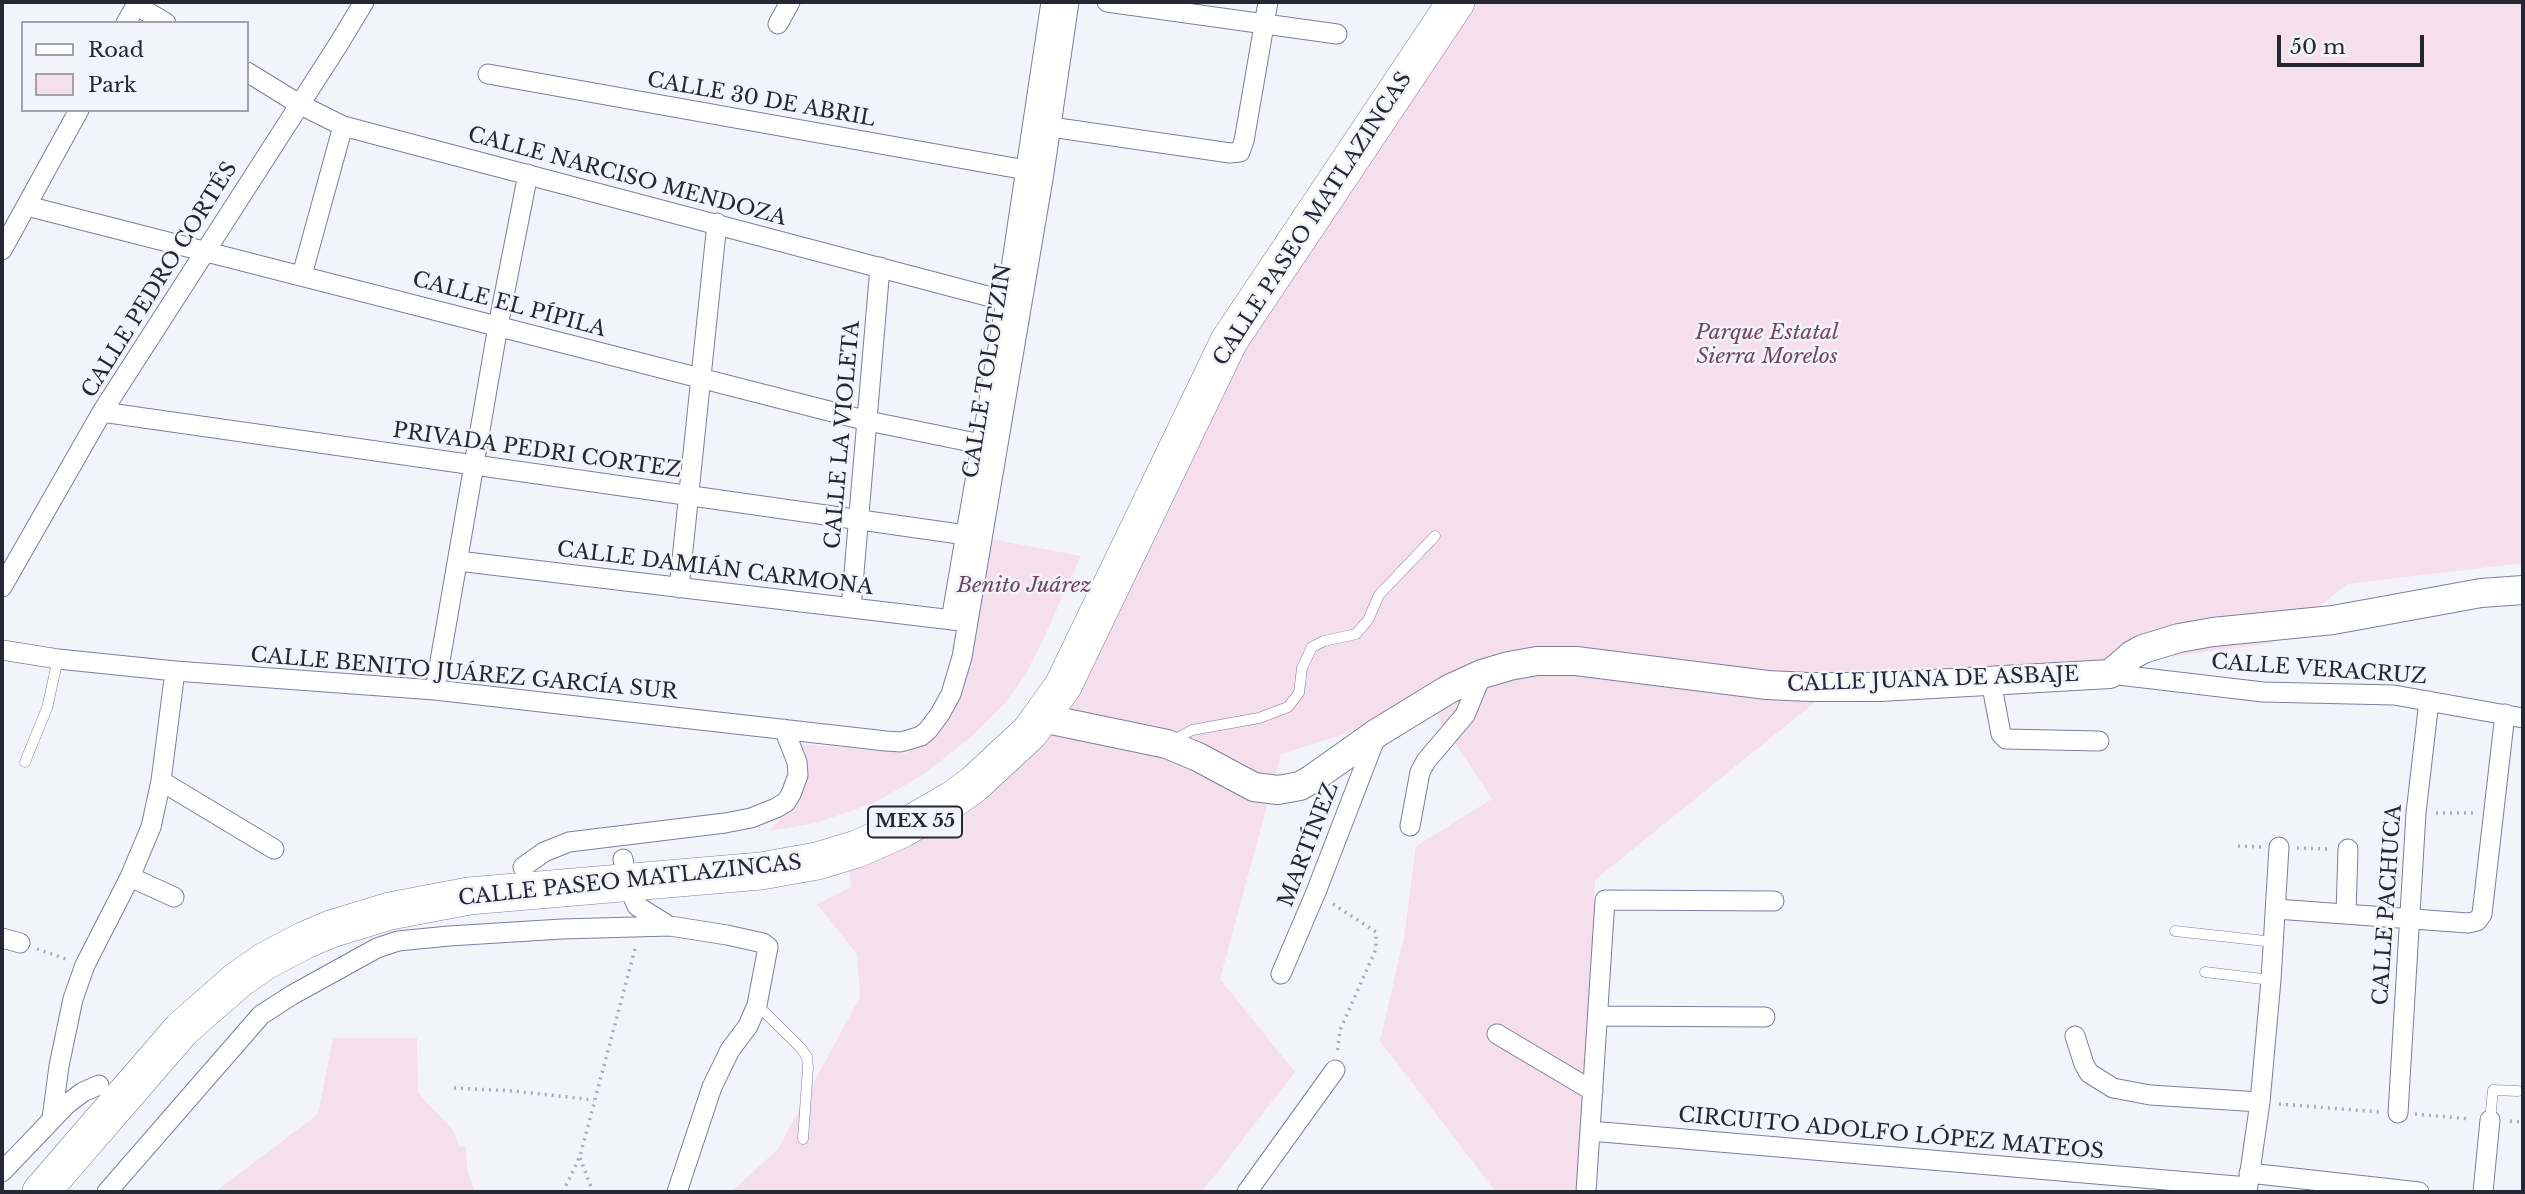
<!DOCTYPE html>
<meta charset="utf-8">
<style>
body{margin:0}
#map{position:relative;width:2525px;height:1194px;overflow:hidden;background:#f3f4fb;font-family:"Libre Baskerville",serif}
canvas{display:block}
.frame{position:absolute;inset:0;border:4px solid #262734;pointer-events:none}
.legend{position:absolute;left:21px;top:21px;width:228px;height:91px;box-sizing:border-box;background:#f3f4fb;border:2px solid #a1a2ab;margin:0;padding:9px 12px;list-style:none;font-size:21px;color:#262734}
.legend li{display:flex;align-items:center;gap:14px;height:35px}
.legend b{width:35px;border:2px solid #a1a2ab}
.scale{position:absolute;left:2277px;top:35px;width:147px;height:32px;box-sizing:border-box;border:4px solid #262734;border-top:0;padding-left:9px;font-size:21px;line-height:24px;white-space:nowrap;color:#262734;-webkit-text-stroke:5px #f3f4fb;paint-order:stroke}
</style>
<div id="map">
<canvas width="2525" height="1194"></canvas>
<div class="frame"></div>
<ul class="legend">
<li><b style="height:9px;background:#fff"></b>Road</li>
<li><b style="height:19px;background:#f5dfec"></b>Park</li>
</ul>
<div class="scale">50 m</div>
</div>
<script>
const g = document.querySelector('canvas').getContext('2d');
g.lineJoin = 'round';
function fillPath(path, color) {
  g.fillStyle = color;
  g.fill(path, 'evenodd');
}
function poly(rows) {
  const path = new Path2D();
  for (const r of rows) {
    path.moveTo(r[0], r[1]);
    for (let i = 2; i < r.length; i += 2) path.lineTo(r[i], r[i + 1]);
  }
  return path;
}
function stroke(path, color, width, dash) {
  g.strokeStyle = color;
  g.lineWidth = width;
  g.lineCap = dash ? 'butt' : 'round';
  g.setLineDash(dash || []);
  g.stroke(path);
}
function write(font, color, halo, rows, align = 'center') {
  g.font = font + ' "Libre Baskerville",serif';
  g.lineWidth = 5;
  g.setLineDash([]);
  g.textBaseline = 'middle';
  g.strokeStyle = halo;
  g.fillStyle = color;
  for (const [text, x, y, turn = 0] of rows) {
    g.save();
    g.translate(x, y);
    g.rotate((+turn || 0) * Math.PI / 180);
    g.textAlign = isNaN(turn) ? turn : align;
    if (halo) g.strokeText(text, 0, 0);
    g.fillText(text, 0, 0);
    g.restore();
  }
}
fillPath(poly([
 [1439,2,2523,2,2523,563,2348,584,2273,643,1993,681,1825,694,1595,880,1582,1192,1496,1192,1380,1041,1404,937,1416,846,1492,799,1431,707,1281,754,1220,979,1295,1072,1202,1192,731,1192,778,1149,860,997,857,954,817,904,851,887,849,865,967,792,1037,696,1082,617,1209,351,1260,260,1314,193],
 [991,539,1081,556,1042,642,1025,675,1005,703,971,737,924,774,874,803,816,823,769,831,794,804,807,783,806,765,799,744,905,753,924,744,942,726],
 [333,1038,417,1038,418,1093,454,1131,459,1146,466,1147,467,1170,475,1192,215,1192,318,1114]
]), '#f5dfec');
const lane = poly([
 [1174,740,1192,730,1259,718,1288,707,1299,693,1302,668,1312,647,1324,641,1356,634,1368,620,1379,595,1435,536],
 [25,762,47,708,58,659],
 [2175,931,2274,942],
 [2205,972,2271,980],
 [757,1005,801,1048,807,1057,808,1067,803,1139],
 [2490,1120,2493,1090,2518,1091]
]);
const street = poly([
 [1107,2,1337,34],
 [136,5,166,23],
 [126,23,138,2],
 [778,24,790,2],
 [247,72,299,104,343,126,1006,301],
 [488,74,1026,170],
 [1051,127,1230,153,1240,152,1244,141,1268,2],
 [27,206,868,421,981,444],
 [2,250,79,110],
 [302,275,343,126],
 [102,412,966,535],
 [458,561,961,621],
 [2,587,102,412,338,45,364,2],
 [679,588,717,223],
 [851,608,880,267],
 [951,620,1006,301,1051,2],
 [2,650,58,659,175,671,435,690,886,741,901,742,921,736,928,730,940,714,951,694,962,657,1044,173,1069,2],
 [2110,674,2263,692,2394,695,2523,718],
 [1991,681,2001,734,2006,739,2099,741],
 [435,690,498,326,528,174],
 [161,781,274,849],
 [1410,826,1420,772,1426,761,1465,715,1482,674],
 [623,859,627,883,637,906,669,926],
 [523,867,544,852,569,842,725,823,751,818,776,808,786,802,791,794,798,775,797,762,784,729],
 [130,877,174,897],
 [2276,909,2468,923,2477,921,2482,914,2505,714],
 [2346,914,2348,849],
 [2,938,20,943],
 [1281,974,1316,892,1377,734],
 [1598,1016,1765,1017],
 [1497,1034,1593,1091],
 [2075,1036,2084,1064,2089,1073,2113,1088,2150,1095,2260,1102],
 [2398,1113,2416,813,2429,701],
 [52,1119,59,1066,73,999,85,965,130,877,151,827,161,781,175,671],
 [1590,1131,2248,1187],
 [2,1172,67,1104,83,1092,99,1085],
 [2249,1173,2419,1192],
 [107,1192,261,1015,292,995,377,948,398,941,449,936,562,929,670,926,727,935,763,943,768,947,757,1005,748,1026,730,1050,712,1087,677,1192],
 [1247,1192,1335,1070],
 [1586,1192,1605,900,1774,901],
 [2247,1192,2260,1102,2271,980,2279,847],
 [2483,1192,2490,1120]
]);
const secondary = poly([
 [1042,718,1167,744,1198,757,1254,787,1278,790,1300,786,1312,779,1377,733,1449,689,1482,674,1509,666,1537,661,1576,661,1767,685,1809,687,1880,687,2110,674,2132,655,2143,649,2179,638,2213,632,2333,620,2481,593,2523,590]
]);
const highway = poly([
 [41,1192,182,1029,239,979,265,961,305,940,331,929,390,911,469,896,761,871,817,861,857,849,902,829,952,800,974,784,1030,732,1063,686,1229,341,1456,2]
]);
stroke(lane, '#7b7e9e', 11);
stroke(street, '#7b7e9e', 21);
stroke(secondary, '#7b7e9e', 30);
stroke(highway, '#7b7e9e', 38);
stroke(poly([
 [2436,813,2474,813],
 [2238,846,2262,847],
 [2297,848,2328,849],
 [1333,904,1376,932,1376,949,1340,1030,1337,1054],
 [37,949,66,959],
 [454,1088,513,1091,594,1100],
 [2279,1104,2380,1112],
 [2415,1114,2470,1119],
 [2510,1121,2523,1122],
 [580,1158,593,1192],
 [563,1192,580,1156,636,945]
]), '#aaabb5', 3.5, [2, 5]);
stroke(lane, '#fff', 10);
stroke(street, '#fff', 19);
stroke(secondary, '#fff', 28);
stroke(highway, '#fff', 37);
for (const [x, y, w] of [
 [915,822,94]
]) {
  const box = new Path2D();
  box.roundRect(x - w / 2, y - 15.5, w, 31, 5);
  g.fillStyle = '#f3f4fb';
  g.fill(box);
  stroke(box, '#262734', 2);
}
write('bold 19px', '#262734', null, [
 ["MEX 55",915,822]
]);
write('21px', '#262734', '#f3f4fb', [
 ["CALLE 30 DE ABRIL",761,100,10],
 ["CALLE NARCISO MENDOZA",627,177,15],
 ["CALLE PASEO MATLAZINCAS",1313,219,-57],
 ["CALLE PEDRO CORTÉS",160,280,-58],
 ["CALLE EL PÍPILA",509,305,15],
 ["CALLE TOLOTZIN",988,371,-81],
 ["CALLE LA VIOLETA",843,435,-85],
 ["PRIVADA PEDRI CORTEZ",537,451,8],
 ["CALLE DAMIÁN CARMONA",715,569,7],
 ["CALLE VERACRUZ",2319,670,4],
 ["CALLE BENITO JUÁREZ GARCÍA SUR",464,674,5],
 ["CALLE JUANA DE ASBAJE",1933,680,-2],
 ["MARTÍNEZ",1309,845,-69],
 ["CALLE PASEO MATLAZINCAS",630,881,-6],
 ["CALLE PACHUCA",2388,905,-86],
 ["CIRCUITO ADOLFO LÓPEZ MATEOS",1891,1134,5]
]);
write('italic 21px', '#724663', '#f3f4fb', [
 ["Parque Estatal",1767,333],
 ["Sierra Morelos",1767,357],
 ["Benito Juárez",1024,586]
]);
</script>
